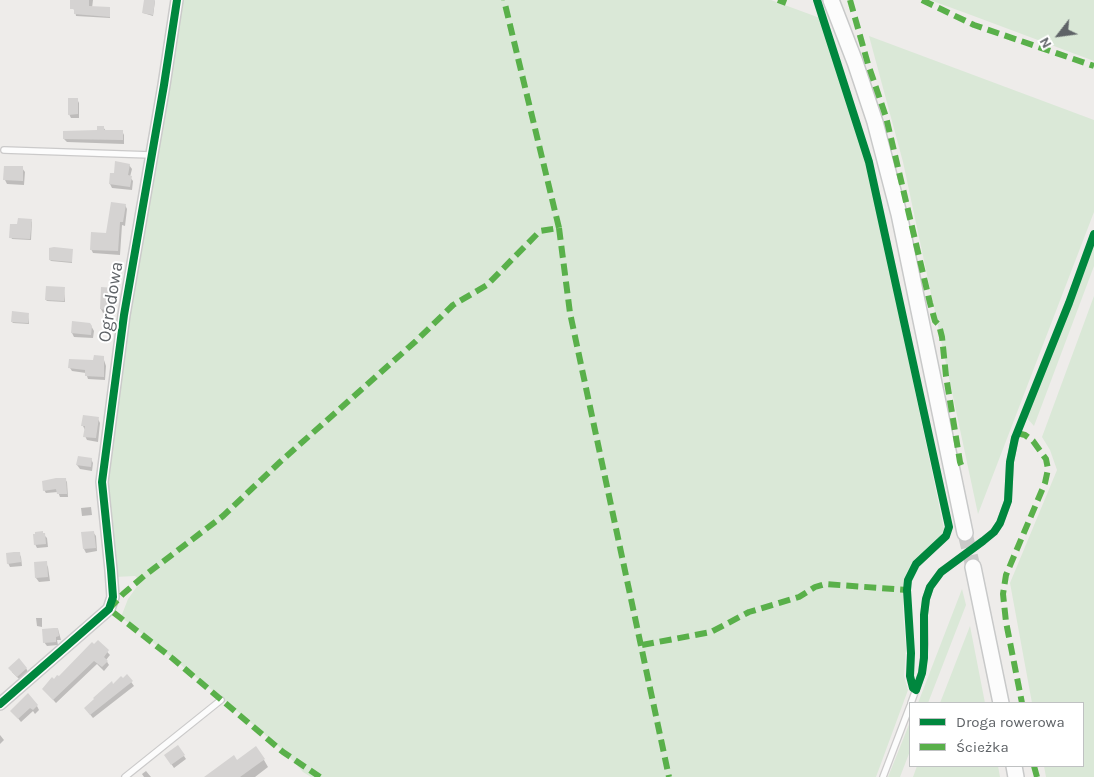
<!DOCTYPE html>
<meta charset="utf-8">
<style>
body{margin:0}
#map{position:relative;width:1094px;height:777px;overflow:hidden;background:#eeecea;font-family:Karla,sans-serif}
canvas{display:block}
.legend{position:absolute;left:909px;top:702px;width:175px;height:65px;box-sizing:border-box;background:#fff;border:1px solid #bfc1c2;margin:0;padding:6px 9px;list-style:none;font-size:15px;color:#5f6367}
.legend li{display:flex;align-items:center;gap:10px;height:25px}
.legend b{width:25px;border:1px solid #bfc1c2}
.north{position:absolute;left:1034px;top:10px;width:50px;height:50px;-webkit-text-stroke:4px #fff;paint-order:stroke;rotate:240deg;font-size:14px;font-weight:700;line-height:20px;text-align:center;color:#5f6367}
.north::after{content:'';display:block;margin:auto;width:18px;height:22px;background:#5f6367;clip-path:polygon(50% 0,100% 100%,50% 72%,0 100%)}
</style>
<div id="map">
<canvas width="1094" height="777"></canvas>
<ul class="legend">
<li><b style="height:6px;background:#00873e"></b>Droga rowerowa</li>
<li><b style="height:6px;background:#59b04a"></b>Ścieżka</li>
</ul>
<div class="north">N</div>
</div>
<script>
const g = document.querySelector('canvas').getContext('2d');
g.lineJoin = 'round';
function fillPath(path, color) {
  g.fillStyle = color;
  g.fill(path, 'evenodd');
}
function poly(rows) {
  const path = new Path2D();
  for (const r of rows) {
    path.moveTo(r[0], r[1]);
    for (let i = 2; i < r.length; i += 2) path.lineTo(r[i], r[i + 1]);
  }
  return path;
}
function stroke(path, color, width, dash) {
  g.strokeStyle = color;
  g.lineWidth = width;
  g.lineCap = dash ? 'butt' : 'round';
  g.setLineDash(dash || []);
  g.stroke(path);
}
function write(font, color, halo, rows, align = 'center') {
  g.font = font + ' Karla,sans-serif';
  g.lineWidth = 4;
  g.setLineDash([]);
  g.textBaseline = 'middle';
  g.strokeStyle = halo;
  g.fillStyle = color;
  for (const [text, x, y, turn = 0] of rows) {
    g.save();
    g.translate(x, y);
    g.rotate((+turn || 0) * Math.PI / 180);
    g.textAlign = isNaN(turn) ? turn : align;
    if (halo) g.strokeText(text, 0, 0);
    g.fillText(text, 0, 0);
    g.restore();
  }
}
fillPath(poly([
 [175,0,771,0,820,18,867,163,944,529,941,535,912,562,904,578,903,613,906,649,904,676,908,690,876,777,311,777,303,772,284,751,217,694,121,617,128,599,141,581,135,576,115,577,105,483],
 [930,0,1094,0,1094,61,971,15],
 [869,36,1094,120,1094,212,978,514,903,162],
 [1094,242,1094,266,1034,426,1026,417],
 [1094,296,1094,777,1046,777,1044,766,1083,766,1083,703,1032,703,1010,583,1057,470,1050,450,1042,437],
 [962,589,966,605,928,703,918,703],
 [970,626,985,703,940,703],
 [910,722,910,751,900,777,888,777],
 [917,766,998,766,1000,777,913,777]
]), '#dae8d7');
fillPath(poly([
 [72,0,93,0,92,8,110,9,110,18,76,16,75,10,71,8],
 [145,0,155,1,153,16,143,13],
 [77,99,79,103,79,118,71,118,69,114],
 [103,127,106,131,122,131,124,135,124,144,67,142,64,139,98,131],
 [129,165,132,169,130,177,133,181,132,190,112,188,110,184],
 [22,168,25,172,24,185,7,184,5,180],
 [125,205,127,209,125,226,122,225,120,255,93,253,91,249,108,235],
 [32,221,31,240,12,239,11,237],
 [72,250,72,263,51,261,50,260],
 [64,289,65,302,47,301,46,300],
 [114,289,116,293,115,314,103,313,101,309],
 [28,314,29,324,13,323,12,322],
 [90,324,94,331,93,338,74,337,72,333],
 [103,357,106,366,105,380,88,379,86,373,72,371,70,368,94,362],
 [98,419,100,423,98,442,87,440,85,436,85,430,83,426],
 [91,459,93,463,92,471,80,469,77,465],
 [65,479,67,482,68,497,60,497,58,492,46,493,44,490],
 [91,507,92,515,82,516,81,508],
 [93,532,96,536,97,551,86,553,84,549],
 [43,534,47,538,48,547,37,548,35,544],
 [19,553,21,557,22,566,10,567,8,563],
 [46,563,48,567,50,581,39,582,36,578,35,564],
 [36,618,42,618,42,627,37,626],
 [58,629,61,640,57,640,58,645,47,646,44,642],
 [98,642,110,655,106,660,109,665,104,671,97,664,56,703,43,689,59,678],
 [26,668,28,672,20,680,12,672],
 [127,676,134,686,93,718,88,712,113,685],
 [37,706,39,710,35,714,33,711,21,722,12,711],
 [0,735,4,740,0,744],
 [184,756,186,759,174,768,168,759],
 [264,760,268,767,255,777,206,777,237,762],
 [146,771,151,777,144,777,142,774]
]), '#0003');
fillPath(poly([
 [70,0,89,0,89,6,110,7,110,17,74,14,74,9,70,9],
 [144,0,155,0,153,15,142,13],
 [68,98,78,98,78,114,68,115],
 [97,126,104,126,104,130,123,130,123,140,63,139,63,131,97,130],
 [115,161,130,164,128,175,132,176,130,187,109,184,110,173,114,173],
 [4,166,23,166,23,181,3,180],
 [111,202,126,204,123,222,120,222,118,251,90,250,91,232,106,233],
 [18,218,32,219,30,239,9,238,10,224,17,224],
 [54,247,73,249,72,262,49,260,49,248],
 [46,286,65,287,64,301,45,300],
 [101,287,115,288,113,311,100,309],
 [12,311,29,313,28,323,11,322],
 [72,321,90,323,92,326,91,335,71,333],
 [94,355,104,356,104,377,85,376,85,370,68,368,69,359,93,360],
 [83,415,99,417,96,438,83,437,85,426,81,426],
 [78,456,92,458,91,467,76,465],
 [56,478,66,478,67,494,57,494,56,489,43,491,42,481],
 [43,531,43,533,45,533,46,544,34,545,33,534,35,534,35,532],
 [94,531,96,548,83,549,81,532],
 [14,552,20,552,21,562,7,564,6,553],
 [47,561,48,577,35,578,34,562],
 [54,628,58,628,59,636,56,637,56,642,43,643,42,629],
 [98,640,109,650,104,657,108,661,102,667,94,661,53,700,42,689,52,677,54,679,57,675,59,676,92,642,94,644],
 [19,658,27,668,17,677,8,668],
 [127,674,133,681,90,715,84,708,94,699,93,698,112,681,113,684,121,676,123,678],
 [28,693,38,705,33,710,30,708,18,719,10,711],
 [178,745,185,755,171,765,164,755],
 [256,746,265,759,240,777,204,777,234,755,237,760]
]), '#d5d3d2');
stroke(poly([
 [965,533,973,567]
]), '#cacac9', 15, [15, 8]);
const service = poly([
 [4,150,151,155],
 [911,703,922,673,925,644,924,615,926,599,930,587,941,572,983,541,994,532,1000,523,1008,501,1010,462,1015,438],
 [125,777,221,700],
 [883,777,910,706]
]);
const minor = poly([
 [0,704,109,609,113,597,111,570,102,482,124,315,164,85,177,0]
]);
const secondary = poly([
 [831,0,855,62,875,122,899,214,965,533],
 [973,567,1001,703],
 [1014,766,1016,777]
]);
stroke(service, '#cbcaca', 8);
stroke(minor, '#cbcaca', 14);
stroke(secondary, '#c8c9c9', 18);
stroke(service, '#fcfcfc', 5.5);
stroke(minor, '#fcfcfc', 11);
stroke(secondary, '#fcfcfc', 15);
stroke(poly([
 [778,0,786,3],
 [850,0,868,64,886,117,930,303,935,321,939,325,942,337,946,376,960,462,963,470],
 [922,0,974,25,1094,66],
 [559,228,570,313,669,777],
 [1017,433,1025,435,1033,441,1046,459,1048,469,1045,483,1006,575,1003,594,1006,622,1022,703],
 [642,645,711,632,749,612,799,597,815,587,825,584,907,590],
 [1034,766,1037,777],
 [320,777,283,752,172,658,109,609,123,594,144,576,223,516,280,462,416,341,453,305,487,285,540,231,559,228,504,0]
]), '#59b04a', 6, [12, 6]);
stroke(poly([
 [817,0,869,162,949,527,946,536,916,564,908,580,907,590,911,653,910,676,913,688,916,690],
 [916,690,922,673,924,658,924,615,926,599,930,587,941,572,983,541,994,532,1000,523,1008,501,1010,462,1015,438,1069,303,1094,234],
 [0,704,109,609,113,597,111,570,102,482,124,315,164,85,177,0]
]), '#00873e', 8);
write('18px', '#5f6367', '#fff', [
 ["Ogrodowa",111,302,-81]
]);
</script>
